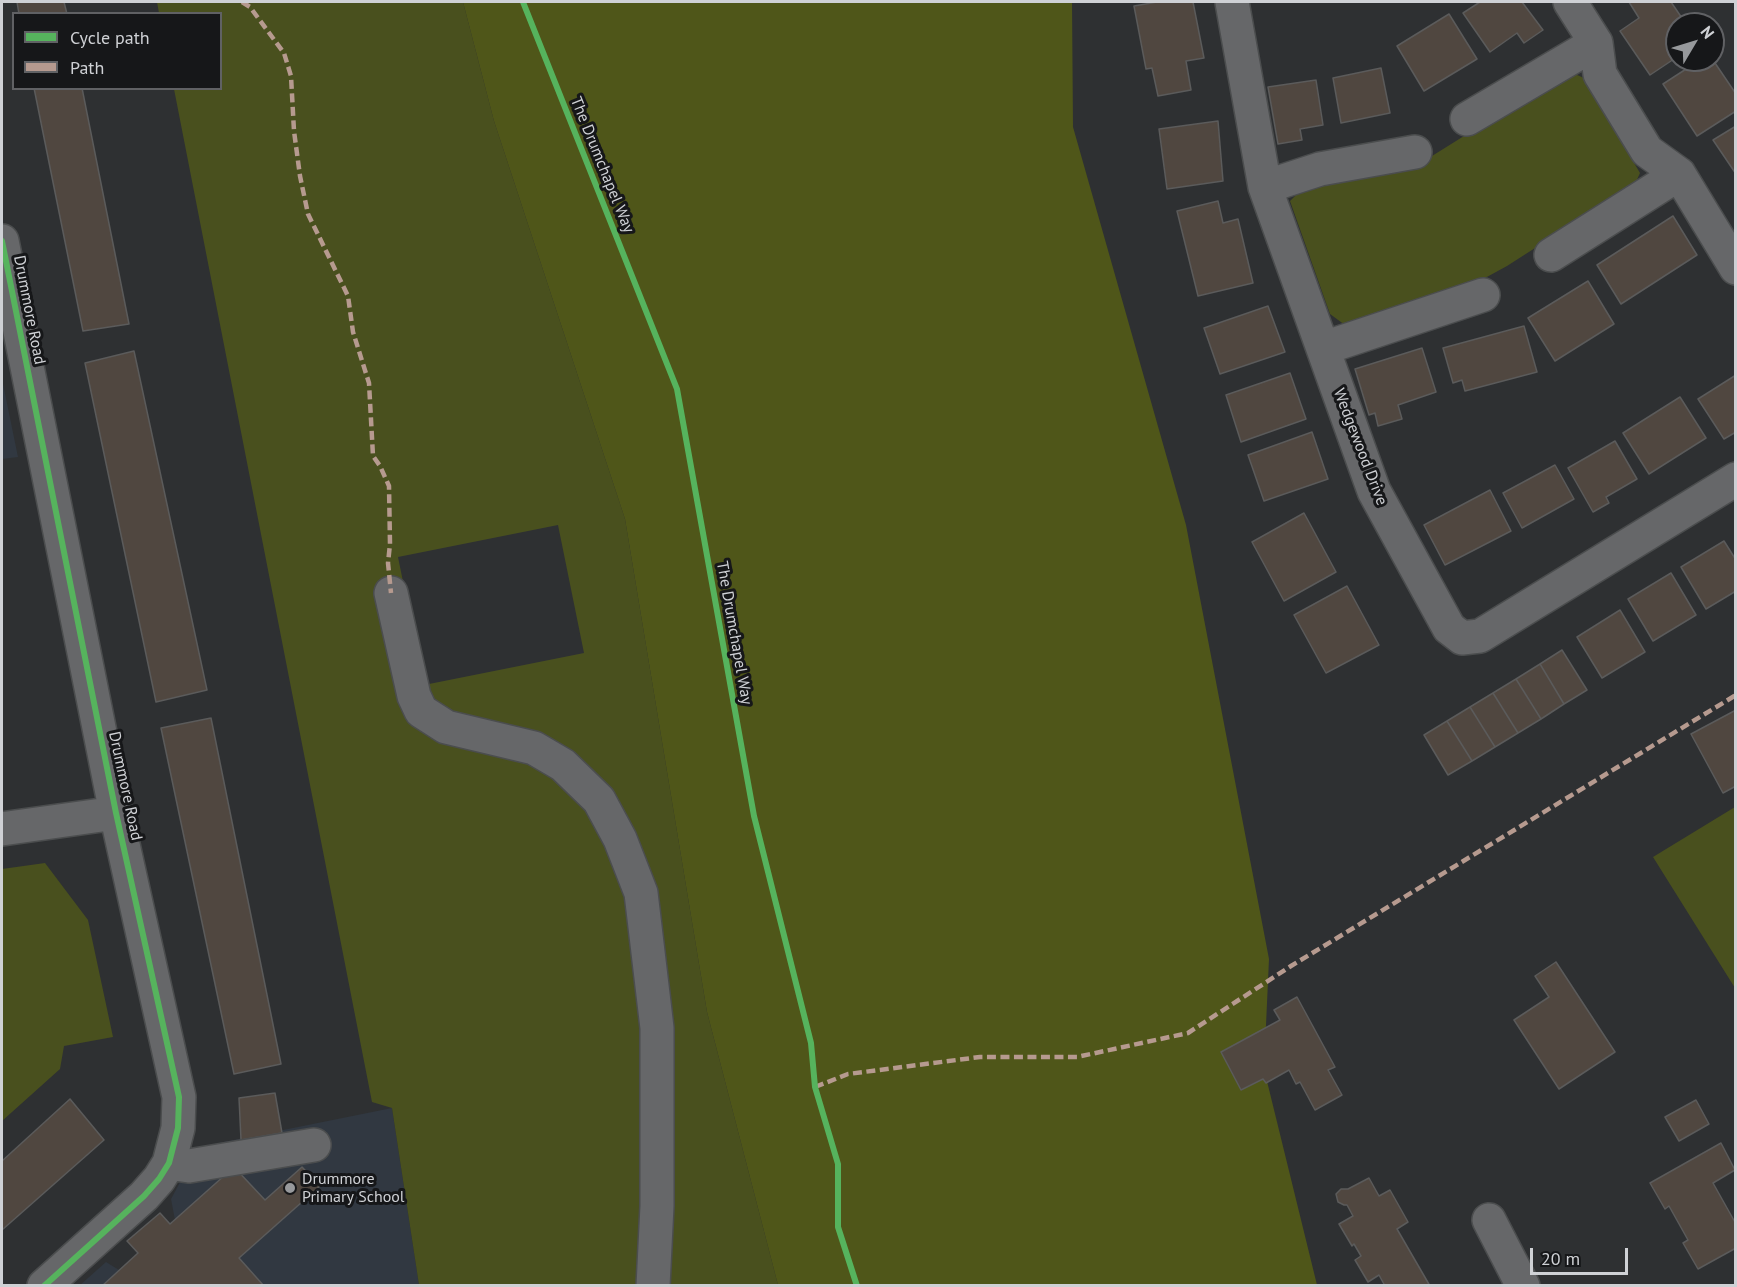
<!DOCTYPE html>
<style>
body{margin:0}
#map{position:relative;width:1737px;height:1287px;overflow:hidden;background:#2e3032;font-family:"PT Sans",sans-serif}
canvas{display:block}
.frame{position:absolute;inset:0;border:3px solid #cfd1d5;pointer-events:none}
.legend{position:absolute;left:12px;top:12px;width:210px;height:78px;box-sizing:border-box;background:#161719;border:2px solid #606164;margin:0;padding:8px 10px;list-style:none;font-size:18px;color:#cfd1d5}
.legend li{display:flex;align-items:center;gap:12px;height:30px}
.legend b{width:30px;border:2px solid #606164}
.north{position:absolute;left:1665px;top:12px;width:60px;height:60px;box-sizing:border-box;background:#161719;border:2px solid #606164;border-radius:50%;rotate:52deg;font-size:16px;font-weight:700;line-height:24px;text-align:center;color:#cfd1d5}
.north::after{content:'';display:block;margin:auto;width:21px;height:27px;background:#97999c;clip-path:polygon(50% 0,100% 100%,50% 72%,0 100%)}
.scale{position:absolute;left:1530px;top:1248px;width:98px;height:27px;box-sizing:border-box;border:3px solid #cfd1d5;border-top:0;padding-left:8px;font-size:18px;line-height:21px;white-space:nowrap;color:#cfd1d5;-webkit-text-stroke:4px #161719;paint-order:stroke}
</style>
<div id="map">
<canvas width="1737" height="1287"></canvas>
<div class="frame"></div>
<ul class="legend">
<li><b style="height:8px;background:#56b35d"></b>Cycle path</li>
<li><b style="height:8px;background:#b69a8f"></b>Path</li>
</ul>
<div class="north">N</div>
<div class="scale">20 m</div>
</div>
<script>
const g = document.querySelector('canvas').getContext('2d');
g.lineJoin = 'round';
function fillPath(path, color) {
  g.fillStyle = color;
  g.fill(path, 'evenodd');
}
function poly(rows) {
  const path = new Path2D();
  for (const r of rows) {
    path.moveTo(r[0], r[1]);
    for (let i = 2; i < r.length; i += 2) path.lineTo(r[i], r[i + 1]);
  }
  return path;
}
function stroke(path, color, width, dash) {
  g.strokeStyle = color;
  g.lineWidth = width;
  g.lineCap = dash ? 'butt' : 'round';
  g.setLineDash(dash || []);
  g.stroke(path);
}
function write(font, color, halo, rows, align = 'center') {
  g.font = font + ' "PT Sans",sans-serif';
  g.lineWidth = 6;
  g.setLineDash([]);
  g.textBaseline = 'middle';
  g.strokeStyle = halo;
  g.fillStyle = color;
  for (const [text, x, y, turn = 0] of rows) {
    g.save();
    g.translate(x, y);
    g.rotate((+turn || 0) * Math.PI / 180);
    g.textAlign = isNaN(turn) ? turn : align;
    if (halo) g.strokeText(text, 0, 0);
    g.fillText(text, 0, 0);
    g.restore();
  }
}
fillPath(poly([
 [2,379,18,457,2,459],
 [392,1108,419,1285,79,1286,106,1262,119,1270,138,1253,127,1241,160,1213,170,1224,175,1220,171,1199,199,1147]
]), '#313841');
fillPath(poly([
 [157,2,463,2,494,121,625,519,707,1012,778,1285,419,1285,392,1108,372,1102,174,89,220,88,220,14,159,13],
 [558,525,584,653,424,685,398,557],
 [1568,71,1584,78,1640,173,1635,184,1507,266,1474,284,1345,325,1330,314,1290,201,1303,188,1415,165,1432,156],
 [1735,807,1735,988,1653,857],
 [45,863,88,920,113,1037,64,1046,60,1069,2,1121,2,869]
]), '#49501e');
fillPath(poly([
 [463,2,1072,2,1073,127,1186,525,1269,959,1264,1069,1317,1285,778,1285,707,1012,625,519,494,121]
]), '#4f5619');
const building = poly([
 [17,2,64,2,67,14,19,14,17,2],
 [1157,2,1193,2,1204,58,1186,61,1191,90,1158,96,1152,68,1146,69,1134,6,1157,2],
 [1480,2,1522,2,1543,30,1524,43,1517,33,1490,52,1463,13,1480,2],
 [1629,2,1671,2,1686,24,1677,24,1677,57,1650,75,1620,31,1639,18,1629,2],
 [1449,14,1477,59,1424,91,1397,46,1449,14],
 [1700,60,1713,60,1736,94,1736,111,1697,136,1663,84,1700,60],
 [1381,68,1390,113,1341,123,1333,78,1381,68],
 [1316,80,1323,125,1300,129,1302,140,1278,144,1268,87,1316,80],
 [34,88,82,88,129,324,83,331,34,88],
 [1218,121,1223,181,1167,189,1159,129,1218,121],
 [1736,126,1736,174,1713,140,1736,126],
 [1218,201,1223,223,1238,219,1253,283,1198,296,1177,211,1218,201],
 [1673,216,1697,255,1621,304,1597,265,1673,216],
 [1588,281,1614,324,1555,361,1528,318,1588,281],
 [1268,306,1285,352,1220,374,1204,328,1268,306],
 [1524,326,1537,372,1465,391,1462,380,1453,383,1443,348,1524,326],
 [1422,348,1436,392,1398,405,1402,419,1378,426,1375,413,1369,415,1355,369,1422,348],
 [134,351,207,690,156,702,85,363,134,351],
 [1290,373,1306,419,1241,442,1226,395,1290,373],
 [1736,375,1736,432,1724,439,1698,399,1736,375],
 [1680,397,1706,438,1649,474,1623,433,1680,397],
 [1312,432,1328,479,1264,501,1248,455,1312,432],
 [1615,441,1637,479,1606,497,1609,503,1593,512,1568,468,1615,441],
 [1555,465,1574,499,1522,528,1503,493,1555,465],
 [1490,490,1511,531,1445,565,1424,525,1490,490],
 [1304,513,1336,572,1284,601,1252,542,1304,513],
 [1724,541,1736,560,1736,591,1706,609,1681,567,1724,541],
 [1671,573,1696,615,1653,641,1628,599,1671,573],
 [1347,586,1379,645,1326,673,1294,615,1347,586],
 [1620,610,1645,652,1602,678,1577,637,1620,610],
 [1562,650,1587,690,1564,704,1540,664,1562,650],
 [1540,664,1564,704,1541,719,1516,679,1540,664],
 [1516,679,1541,719,1518,733,1493,693,1516,679],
 [1493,693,1518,733,1495,747,1470,707,1493,693],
 [1470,707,1495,747,1472,761,1447,721,1470,707],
 [1736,710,1736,786,1723,793,1691,734,1736,710],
 [211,718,281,1064,234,1074,161,728,211,718],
 [1447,721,1472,761,1448,775,1424,735,1447,721],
 [1556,962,1615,1052,1559,1089,1514,1020,1549,997,1535,976,1556,962],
 [1297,997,1335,1067,1328,1070,1342,1095,1315,1110,1300,1082,1296,1084,1289,1070,1266,1083,1263,1079,1241,1090,1221,1052,1280,1020,1274,1010,1297,997],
 [275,1093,282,1133,241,1140,239,1098,275,1093],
 [70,1099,104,1140,2,1230,2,1161,70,1099],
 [1696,1100,1709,1124,1679,1141,1665,1117,1696,1100],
 [1721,1143,1735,1170,1713,1183,1736,1224,1736,1248,1698,1269,1683,1243,1688,1240,1669,1206,1665,1209,1650,1183,1721,1143],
 [234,1167,265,1200,302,1167,320,1186,239,1258,264,1286,102,1286,138,1253,127,1241,160,1213,170,1224,234,1167],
 [1369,1178,1379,1196,1390,1190,1408,1222,1397,1229,1430,1286,1385,1286,1379,1275,1368,1282,1355,1260,1361,1256,1354,1244,1352,1246,1339,1224,1353,1216,1347,1205,1344,1205,1338,1202,1336,1194,1341,1189,1348,1189,1369,1178]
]);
fillPath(building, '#504740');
stroke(building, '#5b5b5b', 1.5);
const minor = poly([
 [1232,2,1265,187,1374,491,1449,628,1462,638,1480,636,1736,479],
 [1570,2,1596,43,1600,74,1647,151,1679,174,1736,268],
 [1467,119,1596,43],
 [1265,187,1320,169,1415,152],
 [2,241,116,813,179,1097,178,1128,169,1163,159,1179,144,1196,44,1286],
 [1551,255,1679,174],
 [1324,348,1483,295],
 [391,593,414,696,421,711,446,727,534,748,563,765,599,800,620,839,641,893,657,1028,657,1206,653,1286],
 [2,829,116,813],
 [169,1163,189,1166,314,1145],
 [1489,1220,1523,1286]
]);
stroke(minor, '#4b4d4e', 36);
stroke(minor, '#666769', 33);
stroke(poly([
 [242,2,250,7,284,53,291,76,294,131,300,176,308,214,348,296,353,332,369,383,373,456,380,466,389,486,390,544,388,563,391,593],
 [815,1087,848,1074,980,1057,1077,1057,1188,1033,1291,966,1736,695]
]), '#b69a8f', 4.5, [9, 4.5]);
stroke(poly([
 [523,2,677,389,754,816,811,1043,815,1087,838,1164,838,1227,857,1286],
 [2,241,116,813,179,1097,178,1128,169,1163,159,1179,144,1196,44,1286]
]), '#56b35d', 6);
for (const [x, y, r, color] of [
 [290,1188,6,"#97999c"]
]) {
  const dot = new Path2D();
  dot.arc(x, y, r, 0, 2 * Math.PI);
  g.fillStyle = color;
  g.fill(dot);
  stroke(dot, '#161719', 2);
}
write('16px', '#cfd1d5', '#161719', [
 ["The Drumchapel Way",602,165,68],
 ["Drummore Road",29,310,79],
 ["Wedgewood Drive",1360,447,69],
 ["The Drumchapel Way",734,633,80],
 ["Drummore Road",125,786,78]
]);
write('16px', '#cfd1d5', '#161719', [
 ["Drummore",302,1179],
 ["Primary School",302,1197]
], 'left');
</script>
